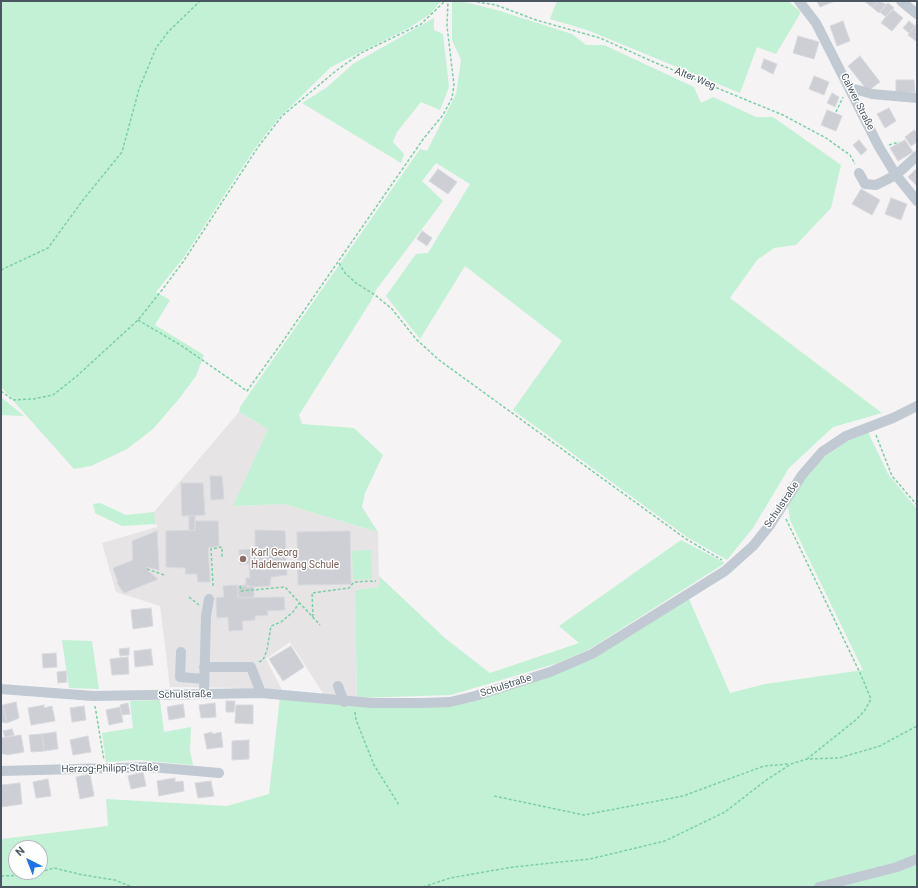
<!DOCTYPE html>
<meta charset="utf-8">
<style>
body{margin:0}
#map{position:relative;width:918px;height:888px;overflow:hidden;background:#f5f3f3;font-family:Roboto,sans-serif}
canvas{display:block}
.frame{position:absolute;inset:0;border:2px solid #4a5661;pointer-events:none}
.north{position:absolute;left:8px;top:840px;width:40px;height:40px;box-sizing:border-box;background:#fff;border:1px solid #b7bbc0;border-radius:50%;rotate:318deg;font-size:11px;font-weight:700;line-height:16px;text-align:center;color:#4a5661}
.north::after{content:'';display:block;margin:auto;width:14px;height:18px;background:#1a73e8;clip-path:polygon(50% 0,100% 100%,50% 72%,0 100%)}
</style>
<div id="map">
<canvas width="918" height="888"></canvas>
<div class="frame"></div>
<div class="north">N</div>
</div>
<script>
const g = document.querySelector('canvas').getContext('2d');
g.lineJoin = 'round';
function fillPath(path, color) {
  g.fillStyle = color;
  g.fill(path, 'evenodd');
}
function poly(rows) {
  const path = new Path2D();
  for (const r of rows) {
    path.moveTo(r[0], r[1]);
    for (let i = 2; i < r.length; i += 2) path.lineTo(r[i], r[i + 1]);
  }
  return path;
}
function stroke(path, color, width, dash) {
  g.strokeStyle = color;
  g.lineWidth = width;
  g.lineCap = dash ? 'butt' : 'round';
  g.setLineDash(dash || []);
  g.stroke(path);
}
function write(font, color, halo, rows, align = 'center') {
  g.font = font + ' Roboto,sans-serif';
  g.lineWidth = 3;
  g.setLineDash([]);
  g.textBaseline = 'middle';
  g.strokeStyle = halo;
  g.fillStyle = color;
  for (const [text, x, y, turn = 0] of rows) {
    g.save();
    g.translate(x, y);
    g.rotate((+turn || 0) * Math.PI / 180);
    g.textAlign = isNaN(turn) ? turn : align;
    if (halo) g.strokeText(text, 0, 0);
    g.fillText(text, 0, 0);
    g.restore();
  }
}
fillPath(poly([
 [239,412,268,429,233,506,284,504,378,532,379,587,355,590,357,698,324,695,290,642,266,659,282,690,250,688,170,687,160,606,116,592,102,543,157,527,154,512]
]), '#e6e4e5');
fillPath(poly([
 [1,1,441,1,430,14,409,28,331,67,278,119,255,148,184,257,156,292,170,300,155,325,204,355,196,376,178,400,153,429,127,449,91,466,74,469,1,387],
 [452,1,469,3,500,11,572,34,586,45,604,45,694,87,701,103,713,97,756,117,773,117,841,165,831,208,796,245,774,248,757,260,730,298,882,413,833,427,789,468,753,528,727,560,687,537,513,410,562,341,465,266,420,339,386,296,416,254,428,253,470,184,436,163,422,181,443,201,376,290,371,301,299,415,302,424,354,428,383,455,365,493,362,507,378,532,284,504,233,506,268,429,239,412,240,407,420,149,427,151,456,94,461,60,452,40],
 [557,1,788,1,801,12,776,54,757,47,740,93,587,30,550,19],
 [434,18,434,30,443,34,449,87,440,110,421,102,397,132,393,142,404,154,401,163,302,103,326,88,353,64],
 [1,397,24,416,1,415],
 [868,432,888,474,917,509,917,887,1,887,1,839,108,826,106,799,227,806,269,794,280,697,412,707,553,674,689,599,730,693,765,684,863,670,790,520,788,506,805,478,823,458,847,441],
 [16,848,40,848,40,872,16,872],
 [100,503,126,515,154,512,156,524,122,526,95,513,93,504],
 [681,540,725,563,588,650,558,663,451,695,357,698,355,590,379,587,379,576,446,639,490,673,579,643,559,626],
 [371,550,372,579,353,580,352,551],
 [62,640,92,641,99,689,69,688],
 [160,700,164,732,191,727,190,751,193,765,139,760,106,762,102,733,133,728,130,701]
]), '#c3f1d5');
const building = poly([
 [817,1,835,1,820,7,817,1],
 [864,1,878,1,873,8,864,1],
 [878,1,886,4,879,13,873,8,878,1],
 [888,3,894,8,886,17,880,12,888,3],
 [892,9,903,18,892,31,881,23,892,9],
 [843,21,850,41,837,46,830,26,843,21],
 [909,21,915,26,909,33,903,28,909,21],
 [917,23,917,42,908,35,917,23],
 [798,36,819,42,814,59,793,53,798,36],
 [860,56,880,82,868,91,848,66,860,56],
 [764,59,777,64,773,74,761,68,764,59],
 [814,76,829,82,824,95,809,89,814,76],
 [896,80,914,80,915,92,896,93,896,80],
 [832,93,839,97,835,107,827,103,832,93],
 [889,108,896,121,885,128,877,114,889,108],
 [827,110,842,116,836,131,821,125,827,110],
 [914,130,917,133,917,142,911,146,905,137,914,130],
 [859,140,867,150,861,155,853,145,859,140],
 [905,140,913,152,898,161,890,148,905,140],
 [917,168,917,186,908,177,917,168],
 [438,169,457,182,448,194,429,181,438,169],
 [861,189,880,200,872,215,852,204,861,189],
 [891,198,907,204,901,220,885,214,891,198],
 [422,231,432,238,427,246,417,239,422,231],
 [210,476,222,476,224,499,211,500,210,476],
 [181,483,203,483,205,515,182,516,181,483],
 [189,516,195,516,195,530,189,531,189,516],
 [195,521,218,521,219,546,208,548,210,582,198,582,197,574,185,574,186,568,166,567,166,531,195,530,195,521],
 [255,530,285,531,287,575,271,577,270,586,246,587,246,578,250,578,249,564,240,564,239,550,255,549,255,530],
 [157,531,159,570,147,567,148,571,158,579,124,593,117,583,118,582,113,568,133,560,132,541,157,531],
 [350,531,351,584,298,585,297,532,350,531],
 [237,585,238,598,284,597,285,610,267,611,268,615,255,616,255,620,242,621,243,630,229,631,228,617,217,618,216,598,224,597,223,586,237,585],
 [246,585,254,587,254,597,238,598,238,586,246,585],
 [151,608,153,626,133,629,131,610,151,608],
 [291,646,304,667,283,681,269,659,291,646],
 [129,648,129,655,120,656,119,649,129,648],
 [151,649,153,665,135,667,134,651,151,649],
 [56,653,57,667,43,668,42,654,56,653],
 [128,657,129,674,112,675,110,659,128,657],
 [66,671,67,682,58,683,57,672,66,671],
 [226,701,235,701,234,712,226,712,226,701],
 [16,702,19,718,7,723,3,705,16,702],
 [128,703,130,714,122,715,120,705,128,703],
 [215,703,216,717,201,718,199,705,215,703],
 [183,704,185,717,169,720,167,707,183,704],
 [1,705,3,705,7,723,1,722,1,705],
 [44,705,44,708,52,706,55,721,31,725,28,708,44,705],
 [236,705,253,705,253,724,235,723,236,705],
 [84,706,86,720,72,722,70,708,84,706],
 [120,707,123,722,109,725,106,710,120,707],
 [12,729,14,735,5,737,3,731,12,729],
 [56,732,58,749,44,751,42,734,56,732],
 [212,732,212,734,221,732,223,747,207,749,204,734,212,732],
 [42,734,44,751,31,752,29,735,42,734],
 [21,735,24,752,6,755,6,754,1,754,1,738,21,735],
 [88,736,91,752,73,755,70,740,88,736],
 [249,740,249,759,232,760,232,741,249,740],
 [143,772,146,786,131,789,128,776,143,772],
 [90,774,94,796,80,799,76,777,90,774],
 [175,778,175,782,183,781,184,791,159,796,157,781,175,778],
 [48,779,51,796,36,798,33,782,48,779],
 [211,781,214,796,198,798,195,783,211,781],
 [20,783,22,804,1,807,1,785,20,783]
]);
fillPath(building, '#cdcfd5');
stroke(building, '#d7d9de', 1);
stroke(poly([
 [472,1,496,5,536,20,600,38,656,63,783,115,826,138,850,155,855,164],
 [836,112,843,97],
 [889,145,899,142],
 [339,263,345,273,356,283,375,295,392,309,416,339,439,360,686,539,722,560],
 [1,270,48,248,83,200,122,152,139,89,156,48,168,32,200,1],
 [138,320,182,346,247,391,283,341,424,138,443,115,452,98,454,85,447,26,448,1],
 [1,391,13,400,33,399,53,395,77,376,138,320,162,290,183,262,258,147,282,116,337,70,361,53,421,24,445,1],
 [876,435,892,476,917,505],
 [786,519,861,675,871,699,865,710,857,719,807,759],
 [147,569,164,575],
 [213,586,211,549,222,547,222,558],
 [240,586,241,591,285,587,320,625],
 [189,597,199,605],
 [313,617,312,593,349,588,354,582,376,581],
 [259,662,263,660,267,650,271,626,281,622,293,612,300,602],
 [95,706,104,760],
 [355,712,356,720,374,765,399,805],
 [494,796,584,815,683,796,764,766,789,764],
 [40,872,54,868,83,875,115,880,132,887],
 [1,876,29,875,40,872],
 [423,887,450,878,513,867,590,859,665,841,725,812,765,781,791,764,807,759,839,758,880,746,917,726]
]), '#7ad0a6', 1.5, [3, 2]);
stroke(poly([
 [799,1,816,23,879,147,896,175,917,201],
 [901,1,917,14],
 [851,88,872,94,917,98],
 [859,173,865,184,876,185,896,175,917,156],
 [181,652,180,677,204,679],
 [204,667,251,667,261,693],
 [338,686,344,702],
 [1,689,93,696,261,693,372,703,423,703,450,702,475,696,550,672,592,654,725,571,753,546,770,525,802,475,822,452,846,436,893,418,917,406],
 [204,694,206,616,209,599],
 [1,771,151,767,219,773],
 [819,887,897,867,917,859]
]), '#c1cad2', 10);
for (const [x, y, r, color] of [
 [243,559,4,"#8d6e63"]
]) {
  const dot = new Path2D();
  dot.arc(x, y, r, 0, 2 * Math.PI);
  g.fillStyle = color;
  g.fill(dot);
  stroke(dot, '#fff', 1.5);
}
write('10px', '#4a5661', '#fff', [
 ["Alter Weg",695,79,22],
 ["Calwer Straße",857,102,63],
 ["Schulstraße",782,505,-56],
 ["Schulstraße",506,686,-18],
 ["Schulstraße",185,695,-1],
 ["Herzog-Philipp-Straße",110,769,-1]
]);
write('10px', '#785e54', '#fff', [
 ["Karl Georg",251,553],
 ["Haldenwang Schule",251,565]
], 'left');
</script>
